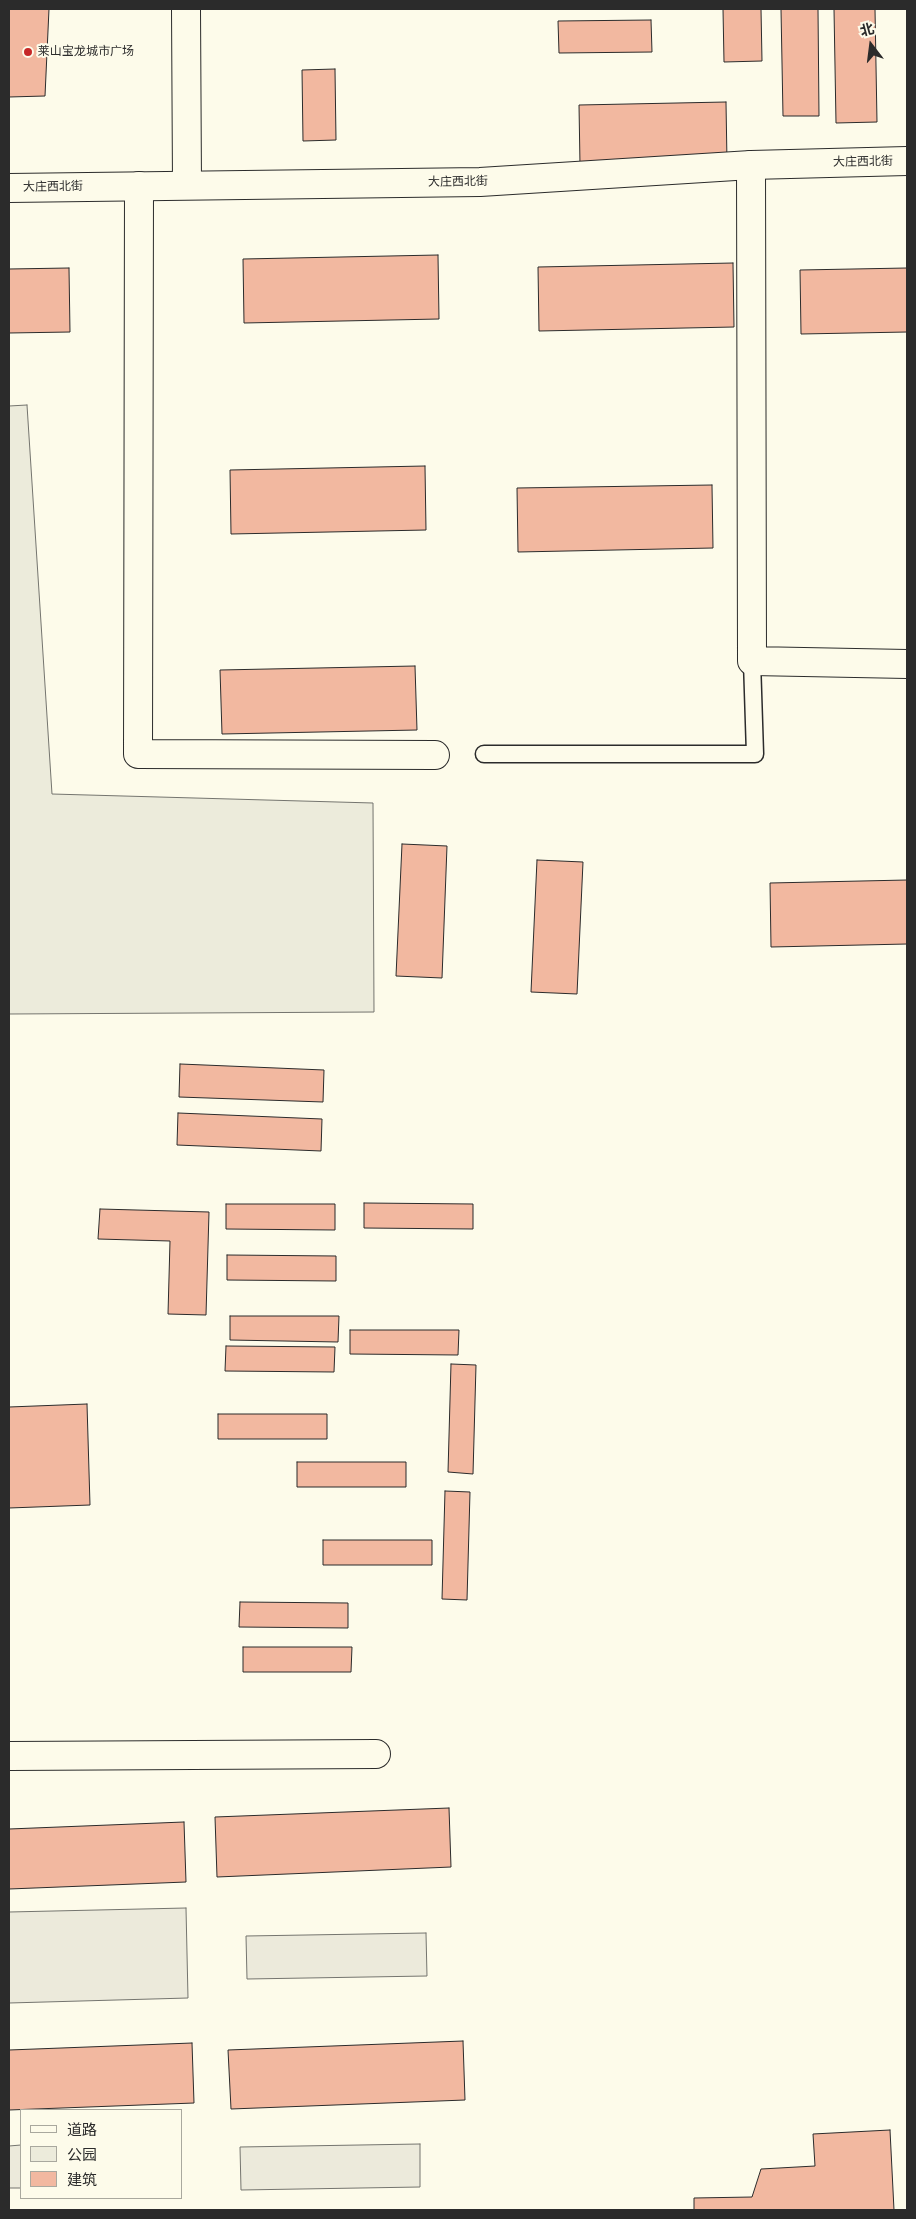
<!DOCTYPE html>
<meta charset="utf-8">
<style>
body{margin:0}
#map{position:relative;width:916px;height:2219px;overflow:hidden;background:#fdfbea;font-family:"Fira Sans","Noto Sans SC",sans-serif}
canvas{display:block}
.frame{position:absolute;inset:0;border:10px solid #2b2b2b;pointer-events:none}
.legend{position:absolute;left:20px;top:2109px;width:162px;height:90px;box-sizing:border-box;background:#fdfbea;border:1px solid #a9a89e;margin:0;padding:6px 9px;list-style:none;font-size:15px;color:#2b2b2b}
.legend li{display:flex;align-items:center;gap:10px;height:25px}
.legend b{width:25px;border:1px solid #a9a89e}
.north{position:absolute;left:846px;top:20px;width:50px;height:50px;-webkit-text-stroke:4px #fdfbea;paint-order:stroke;rotate:345deg;font-size:14px;font-weight:700;line-height:20px;text-align:center;color:#2b2b2b}
.north::after{content:'';display:block;margin:auto;width:18px;height:22px;background:#2b2b2b;clip-path:polygon(50% 0,100% 100%,50% 72%,0 100%)}
</style>
<div id="map">
<canvas width="916" height="2219"></canvas>
<div class="frame"></div>
<ul class="legend">
<li><b style="height:6px;background:#fdfbea"></b>道路</li>
<li><b style="height:14px;background:#ecebdb"></b>公园</li>
<li><b style="height:14px;background:#f2b8a0"></b>建筑</li>
</ul>
<div class="north">北</div>
</div>
<script>
const g = document.querySelector('canvas').getContext('2d');
g.lineJoin = 'round';
function fillPath(path, color) {
  g.fillStyle = color;
  g.fill(path, 'evenodd');
}
function poly(rows) {
  const path = new Path2D();
  for (const r of rows) {
    path.moveTo(r[0], r[1]);
    for (let i = 2; i < r.length; i += 2) path.lineTo(r[i], r[i + 1]);
  }
  return path;
}
function stroke(path, color, width, dash) {
  g.strokeStyle = color;
  g.lineWidth = width;
  g.lineCap = dash ? 'butt' : 'round';
  g.setLineDash(dash || []);
  g.stroke(path);
}
function write(font, color, halo, rows, align = 'center') {
  g.font = font + ' "Fira Sans","Noto Sans SC",sans-serif';
  g.lineWidth = 4;
  g.setLineDash([]);
  g.textBaseline = 'middle';
  g.strokeStyle = halo;
  g.fillStyle = color;
  for (const [text, x, y, turn = 0] of rows) {
    g.save();
    g.translate(x, y);
    g.rotate((+turn || 0) * Math.PI / 180);
    g.textAlign = isNaN(turn) ? turn : align;
    if (halo) g.strokeText(text, 0, 0);
    g.fillText(text, 0, 0);
    g.restore();
  }
}
const green = poly([
 [27,405,52,794,373,803,374,1012,9,1014,9,406,27,405]
]);
fillPath(green, '#ecebdb');
stroke(green, '#74746e', 1);
const parking = poly([
 [186,1908,188,1998,9,2003,9,1912,186,1908],
 [426,1933,427,1976,247,1979,246,1936,426,1933],
 [420,2144,420,2187,241,2190,240,2147,420,2144],
 [21,2145,21,2188,9,2188,9,2146,21,2145]
]);
fillPath(parking, '#eceadb');
stroke(parking, '#74746e', 1);
const building = poly([
 [9,9,49,9,45,96,9,97,9,9],
 [723,9,761,9,762,61,724,62,723,9],
 [781,9,818,9,819,116,783,116,781,9],
 [834,9,875,9,877,122,836,123,834,9],
 [651,20,652,52,559,53,558,21,651,20],
 [335,69,336,140,303,141,302,70,335,69],
 [726,102,727,162,580,165,579,105,726,102],
 [438,255,439,319,244,323,243,259,438,255],
 [733,263,734,327,539,331,538,267,733,263],
 [69,268,70,332,9,333,9,269,69,268],
 [907,268,907,332,801,334,800,270,907,268],
 [425,466,426,530,231,534,230,470,425,466],
 [712,485,713,548,518,552,517,488,712,485],
 [415,666,417,730,222,734,220,670,415,666],
 [402,844,447,846,442,978,396,976,402,844],
 [537,860,583,862,577,994,531,992,537,860],
 [907,880,907,944,771,947,770,883,907,880],
 [180,1064,324,1070,323,1102,179,1097,180,1064],
 [178,1113,322,1119,321,1151,177,1145,178,1113],
 [364,1203,473,1204,473,1229,364,1228,364,1203],
 [226,1204,335,1204,335,1230,226,1229,226,1204],
 [100,1209,209,1212,206,1315,168,1314,170,1241,98,1239,100,1209],
 [227,1255,336,1256,336,1281,227,1280,227,1255],
 [230,1316,339,1316,338,1342,230,1340,230,1316],
 [350,1330,459,1330,458,1355,350,1354,350,1330],
 [226,1346,335,1347,334,1372,225,1371,226,1346],
 [451,1364,476,1365,473,1474,448,1472,451,1364],
 [87,1404,90,1505,9,1508,9,1407,87,1404],
 [218,1414,327,1414,327,1439,218,1439,218,1414],
 [297,1462,406,1462,406,1487,297,1487,297,1462],
 [445,1491,470,1492,467,1600,442,1599,445,1491],
 [323,1540,432,1540,432,1565,323,1565,323,1540],
 [240,1602,348,1603,348,1628,239,1627,240,1602],
 [243,1647,352,1647,351,1672,243,1672,243,1647],
 [449,1808,451,1867,217,1877,215,1817,449,1808],
 [184,1822,186,1882,9,1889,9,1829,184,1822],
 [463,2041,465,2100,231,2109,228,2050,463,2041],
 [192,2043,194,2103,9,2110,9,2050,192,2043],
 [890,2130,894,2210,694,2210,694,2198,752,2197,761,2169,815,2166,813,2134,890,2130]
]);
fillPath(building, '#f2b8a0');
stroke(building, '#2b2b2b', 1);
const service = poly([
 [484,754,755,754,752,661]
]);
const minor = poly([
 [186,9,187,185],
 [751,165,752,661,907,664],
 [139,186,138,754,435,755],
 [9,1756,376,1754]
]);
const tertiary = poly([
 [9,188,480,182,751,165,907,161]
]);
stroke(service, '#2b2b2b', 19);
stroke(minor, '#2b2b2b', 30);
stroke(tertiary, '#2b2b2b', 30);
stroke(service, '#fdfbea', 16);
stroke(minor, '#fdfbea', 28);
stroke(tertiary, '#fdfbea', 28);
for (const [x, y, r, color] of [
 [28,52,5,"#c62828"]
]) {
  const dot = new Path2D();
  dot.arc(x, y, r, 0, 2 * Math.PI);
  g.fillStyle = color;
  g.fill(dot);
  stroke(dot, '#fdfbea', 2);
}
write('12px', '#2b2b2b', '#fdfbea', [
 ["莱山宝龙城市广场",38,52]
], 'left');
write('12px', '#2b2b2b', '#fdfbea', [
 ["大庄西北街",863,162,-1],
 ["大庄西北街",458,182,-1],
 ["大庄西北街",53,187,-1]
]);
</script>
